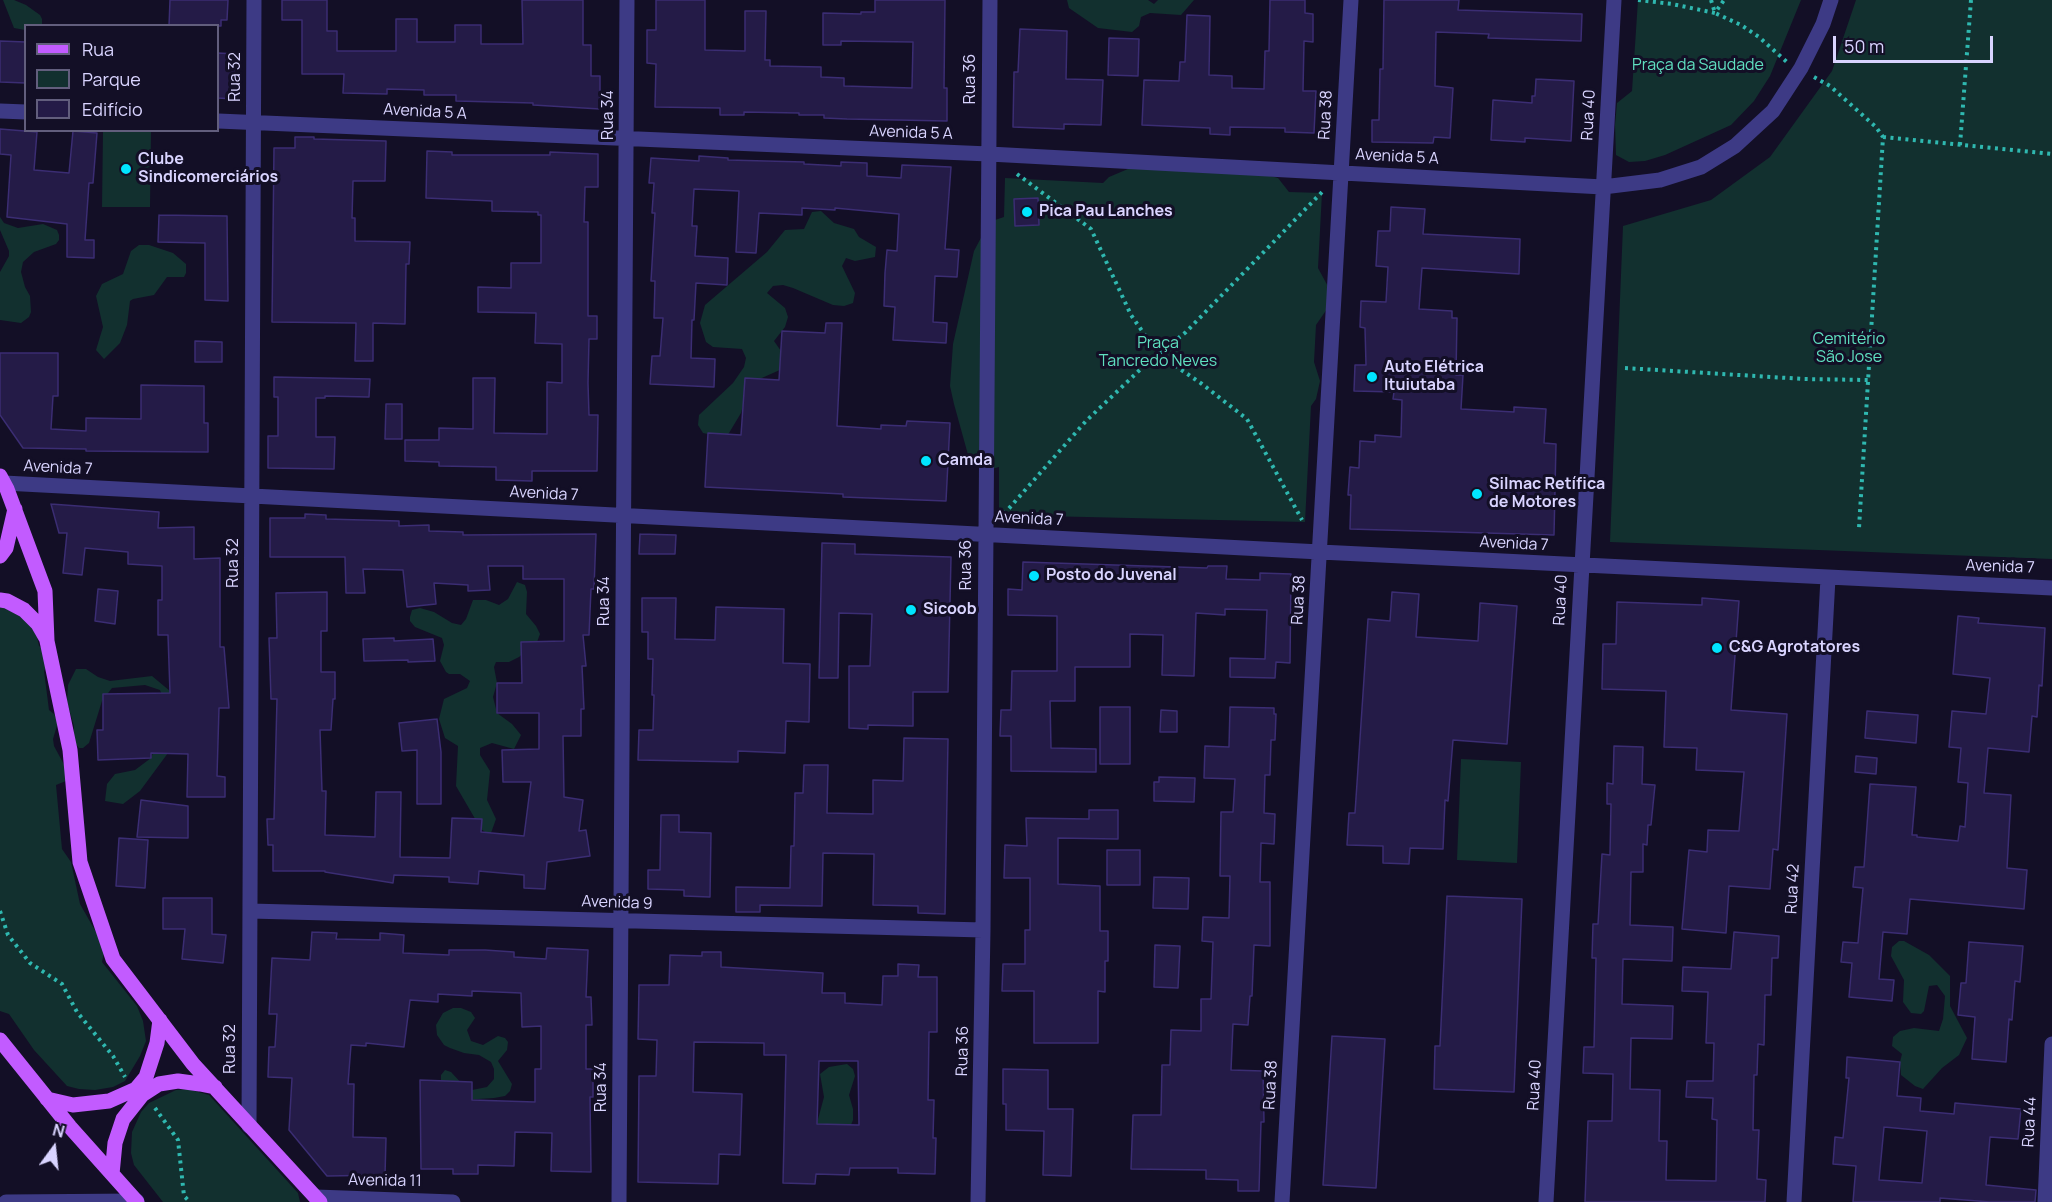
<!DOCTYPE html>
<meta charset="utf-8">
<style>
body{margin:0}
#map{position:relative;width:2052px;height:1202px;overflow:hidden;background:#130f26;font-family:Manrope,sans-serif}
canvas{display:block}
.legend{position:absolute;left:24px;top:24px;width:195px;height:108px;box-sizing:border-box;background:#130f26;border:2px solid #625e7d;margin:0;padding:8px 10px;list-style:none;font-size:18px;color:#d9d4ff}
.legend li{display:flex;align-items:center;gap:12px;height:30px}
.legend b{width:30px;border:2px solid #625e7d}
.north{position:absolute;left:24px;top:1118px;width:60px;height:60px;-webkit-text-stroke:4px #130f26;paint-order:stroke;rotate:15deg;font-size:16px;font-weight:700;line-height:24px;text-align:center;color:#d9d4ff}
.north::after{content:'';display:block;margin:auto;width:21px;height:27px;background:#d9d4ff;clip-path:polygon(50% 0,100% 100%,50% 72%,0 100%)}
.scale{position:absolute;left:1833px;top:36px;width:160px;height:27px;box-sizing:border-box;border:3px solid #d9d4ff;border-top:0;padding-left:8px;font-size:18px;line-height:21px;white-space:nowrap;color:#d9d4ff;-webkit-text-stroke:4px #130f26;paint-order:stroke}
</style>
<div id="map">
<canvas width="2052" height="1202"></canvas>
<ul class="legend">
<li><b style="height:8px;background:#c25bff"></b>Rua</li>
<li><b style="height:16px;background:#12302f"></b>Parque</li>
<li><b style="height:16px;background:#241b47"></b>Edifício</li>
</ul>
<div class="north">N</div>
<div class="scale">50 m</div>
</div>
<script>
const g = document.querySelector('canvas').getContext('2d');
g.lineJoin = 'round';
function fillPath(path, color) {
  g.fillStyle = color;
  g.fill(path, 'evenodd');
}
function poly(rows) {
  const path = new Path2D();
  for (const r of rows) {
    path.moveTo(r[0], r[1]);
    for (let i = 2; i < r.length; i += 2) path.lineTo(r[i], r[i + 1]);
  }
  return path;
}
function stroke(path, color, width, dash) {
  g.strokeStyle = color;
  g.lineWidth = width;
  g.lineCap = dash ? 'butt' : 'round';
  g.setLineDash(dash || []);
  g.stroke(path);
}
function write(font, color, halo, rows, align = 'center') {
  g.font = font + ' Manrope,sans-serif';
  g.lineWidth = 6;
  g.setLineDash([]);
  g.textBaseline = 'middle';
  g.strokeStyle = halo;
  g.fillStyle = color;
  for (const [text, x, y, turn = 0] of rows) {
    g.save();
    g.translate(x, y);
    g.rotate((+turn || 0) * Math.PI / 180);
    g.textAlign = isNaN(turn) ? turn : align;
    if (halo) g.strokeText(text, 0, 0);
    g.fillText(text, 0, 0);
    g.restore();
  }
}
fillPath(poly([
 [3,0,14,0,26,5,40,15,42,19,42,25,26,26,25,30,14,28],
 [1067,0,1148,0,1154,4,1158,0,1194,0,1181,15,1150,13,1141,17,1139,26,1132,32,1098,28,1069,8],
 [1638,0,1801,0,1770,76,1754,101,1731,125,1665,155,1645,161,1629,162,1616,155,1615,125,1617,103,1632,91],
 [1856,0,2052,0,2052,559,1610,542,1623,226,1711,200,1770,157,1832,71],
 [103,131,151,131,150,207,102,207],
 [1148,165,1240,168,1278,178,1289,192,1322,193,1318,268,1331,292,1327,309,1316,325,1314,362,1320,381,1316,399,1311,406,1305,522,999,515,999,467,985,471,970,462,954,404,950,386,953,344,974,251,983,234,995,220,1004,217,1005,178,1103,183,1109,177,1128,169],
 [821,211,834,223,854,229,859,237,876,247,875,257,855,261,846,258,842,266,855,293,853,303,844,306,833,305,793,288,783,285,773,286,767,293,785,308,788,317,785,327,774,341,781,351,782,369,755,381,747,391,741,413,726,438,703,433,698,425,699,415,733,383,744,367,746,358,742,349,713,347,706,342,700,323,705,305,767,252,785,230,804,229,812,212],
 [0,217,4,223,18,228,43,224,57,230,59,235,59,240,56,244,34,252,23,262,21,272,25,287,30,296,31,312,29,317,21,323,0,320,0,272,9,256,9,251,0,230],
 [139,245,149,245,173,253,186,264,186,273,184,277,167,277,154,295,133,299,130,301,127,325,120,343,104,359,96,350,103,327,96,296,102,284,123,274,131,251],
 [517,582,525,585,527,592,526,614,536,626,540,634,537,642,519,657,509,662,496,662,494,667,497,683,493,697,497,713,512,724,521,735,514,749,492,743,480,748,480,755,490,771,487,800,496,819,491,833,488,834,481,829,456,786,458,746,445,738,439,719,444,699,467,688,470,681,460,674,449,674,446,672,440,661,444,645,442,638,415,627,410,621,410,617,412,610,420,608,434,612,452,623,461,625,466,619,473,600,486,600,499,605,508,599],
 [0,605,28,621,37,637,39,646,47,652,50,659,44,671,49,710,54,714,58,722,53,739,54,746,68,772,66,781,56,785,62,849,71,862,80,904,105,948,102,962,137,1006,143,1021,146,1041,140,1056,125,1081,113,1087,95,1090,79,1089,67,1086,34,1050,9,1014,0,1011],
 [76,669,86,669,98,677,110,681,152,676,170,691,168,753,140,791,123,804,105,801,107,784,115,774,135,770,151,758,164,727,166,706,160,690,145,685,112,688,102,701,89,743,83,748,79,748,74,742,74,726,67,702,68,685],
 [1461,759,1521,762,1517,863,1457,860],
 [1899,941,1904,941,1929,955,1950,976,1950,1006,1967,1038,1959,1055,1942,1068,1923,1089,1915,1086,1901,1075,1900,1062,1902,1054,1892,1046,1893,1037,1900,1031,1914,1028,1939,1031,1943,1019,1945,996,1937,985,1929,986,1924,1011,1921,1014,1911,1013,1903,1002,1904,980,1891,956,1892,947],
 [453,1008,461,1008,471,1012,475,1018,467,1030,471,1041,483,1045,498,1036,505,1038,508,1042,507,1050,498,1061,512,1084,510,1091,505,1096,494,1098,463,1100,441,1085,441,1075,445,1070,451,1072,465,1087,472,1090,487,1087,494,1079,494,1069,491,1062,479,1055,464,1053,450,1048,444,1045,437,1035,436,1025,443,1013],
 [847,1064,853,1069,855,1076,849,1095,853,1109,853,1120,851,1125,827,1129,822,1128,817,1123,824,1097,820,1074,829,1067],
 [188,1089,209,1095,298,1193,300,1202,163,1202,134,1165,131,1153,132,1132,141,1112,149,1103,176,1090]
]), '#12302f');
const building = poly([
 [170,0,228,0,227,20,221,20,221,26,169,26,170,0],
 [282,0,327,0,327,31,337,31,337,51,396,51,396,19,417,19,417,42,455,42,455,25,481,25,481,44,523,44,522,0,583,0,583,45,591,45,591,76,600,76,600,109,533,105,533,103,456,101,456,95,424,95,424,90,387,89,387,94,343,93,344,74,302,74,302,20,282,20,282,0],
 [656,0,705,0,705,50,745,51,745,11,766,11,765,60,770,60,770,66,821,67,821,77,844,78,844,86,912,88,913,42,841,41,841,45,823,45,823,13,861,14,861,12,875,12,875,0,945,0,944,88,947,88,947,121,847,119,824,118,824,115,799,115,799,113,744,112,744,115,720,115,720,108,655,107,656,64,647,63,647,30,656,30,656,0],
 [1270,0,1305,0,1305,13,1313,14,1313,42,1304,41,1303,91,1316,91,1314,133,1285,132,1285,128,1230,127,1230,135,1210,134,1210,128,1142,125,1144,80,1179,81,1180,62,1185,62,1187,15,1210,16,1209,75,1232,76,1232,88,1264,89,1265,51,1269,51,1270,0],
 [1384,0,1459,0,1458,10,1582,14,1581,41,1488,38,1489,34,1436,32,1435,86,1453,88,1450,138,1434,137,1433,143,1372,142,1372,120,1379,120,1380,69,1383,69,1384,0],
 [1020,29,1067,31,1066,79,1103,80,1101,125,1064,124,1064,129,1013,127,1014,72,1018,72,1020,29],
 [1109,38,1139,39,1138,76,1108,75,1109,38],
 [0,41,26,42,26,83,0,82,0,41],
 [218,53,236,54,233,99,218,98,218,53],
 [1536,79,1574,81,1571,141,1525,138,1525,142,1491,140,1493,100,1532,103,1532,96,1535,96,1536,79],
 [0,129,37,132,34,170,69,173,73,131,97,133,93,183,89,183,85,240,94,240,94,258,67,257,67,224,7,217,11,155,0,154,0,129],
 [295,137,314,137,314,139,386,141,385,181,353,181,352,218,355,218,355,241,410,242,409,264,406,264,405,324,373,323,373,361,355,361,356,323,272,322,274,148,295,148,295,137],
 [427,151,452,152,452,155,550,155,550,152,598,154,598,187,585,187,584,222,588,222,588,316,597,316,597,339,589,339,588,383,589,415,598,415,597,471,532,471,532,481,496,480,496,467,439,466,439,462,405,461,405,440,439,440,439,428,473,429,473,378,495,378,494,433,547,434,547,382,562,383,562,344,535,343,536,313,478,312,478,287,511,288,511,263,541,263,541,215,538,215,538,212,492,211,492,201,426,198,427,151],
 [699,156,728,158,728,160,804,162,804,164,841,166,841,162,867,163,867,176,901,178,902,165,951,167,945,249,959,250,957,277,935,276,933,322,947,323,946,343,893,340,895,307,884,306,885,273,887,250,897,251,899,214,835,208,835,210,802,208,802,215,759,213,756,253,736,252,739,191,694,189,692,226,697,226,695,256,728,258,727,285,696,283,694,320,692,320,691,358,715,359,714,387,650,384,652,356,660,356,663,318,654,318,655,281,651,281,655,213,652,213,654,183,649,183,651,158,699,161,699,156],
 [1038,198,1039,225,1015,226,1014,199,1038,198],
 [1391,207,1425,209,1423,234,1520,239,1519,274,1422,268,1419,309,1452,311,1452,318,1457,318,1456,375,1463,375,1461,409,1514,412,1514,407,1546,409,1544,443,1556,444,1554,535,1350,529,1351,495,1348,495,1350,467,1359,468,1360,441,1375,442,1375,435,1401,437,1402,400,1393,399,1394,392,1354,391,1355,365,1366,365,1365,328,1360,327,1361,301,1386,302,1388,267,1376,266,1378,231,1390,231,1391,207],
 [159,215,227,216,228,301,205,300,205,243,158,242,159,215],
 [826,323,842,323,837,426,881,429,881,425,906,426,907,421,950,423,946,501,843,497,843,494,705,487,708,433,741,435,745,378,779,380,782,331,825,333,826,323],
 [195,341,222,342,222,362,195,362,195,341],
 [0,353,58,353,58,396,53,396,51,429,86,431,86,418,141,419,141,385,204,386,204,423,208,423,208,452,86,451,86,449,23,448,0,415,0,353],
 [274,377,370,379,369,397,325,396,325,398,316,398,316,437,335,437,334,469,268,468,268,436,278,436,278,397,274,397,274,377],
 [386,404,402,404,402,439,385,439,386,404],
 [51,504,159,512,158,528,194,527,194,559,220,558,220,647,224,647,229,708,219,708,217,776,225,777,225,797,187,797,188,754,151,753,151,758,98,760,97,730,103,730,103,694,170,693,168,635,158,635,158,600,162,600,162,566,128,564,128,552,85,548,82,575,63,573,67,533,59,533,51,504],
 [305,514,326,515,326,519,399,521,399,526,429,525,429,531,463,532,463,535,596,534,594,589,591,589,589,635,583,635,586,666,582,666,584,709,581,709,581,736,563,736,564,797,583,800,579,831,586,830,590,856,547,862,545,889,524,888,524,875,479,871,478,884,449,882,449,877,394,875,393,883,325,872,325,871,273,871,273,845,268,845,267,819,274,819,277,699,271,699,269,638,277,638,276,593,327,592,327,631,321,631,321,672,335,672,335,699,333,699,331,730,320,730,322,791,326,791,325,835,375,837,376,792,401,792,400,857,450,858,452,818,482,819,481,832,524,836,531,782,503,782,502,750,539,749,539,713,497,713,497,683,522,683,521,642,564,641,564,579,523,579,523,566,488,566,490,590,468,591,468,585,434,583,436,604,407,607,403,570,363,569,365,593,346,593,345,557,270,557,270,518,305,518,305,514],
 [640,534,676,535,675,554,639,554,640,534],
 [822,543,855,544,855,554,951,557,948,692,913,692,913,726,868,725,868,729,849,728,849,666,870,666,872,614,839,613,838,678,819,678,822,543],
 [1023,562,1207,568,1208,566,1227,566,1226,579,1260,580,1260,573,1291,574,1290,663,1276,662,1275,678,1230,677,1230,658,1265,659,1267,610,1225,609,1225,615,1196,613,1194,676,1162,675,1163,635,1130,634,1130,667,1075,667,1075,701,1050,701,1051,748,1096,749,1096,772,1011,771,1011,736,1000,736,1001,710,1011,710,1012,671,1057,671,1057,616,1008,615,1008,589,1022,590,1023,562],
 [98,589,118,591,115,624,95,621,98,589],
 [1392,592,1419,594,1416,637,1478,641,1480,603,1517,606,1507,744,1453,740,1448,801,1445,800,1443,849,1410,848,1409,864,1383,863,1383,846,1347,845,1349,813,1355,813,1368,619,1390,621,1392,592],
 [642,598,676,598,675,639,715,640,716,607,784,609,783,663,810,664,809,722,786,721,785,753,738,751,738,762,638,760,639,730,653,730,654,695,652,695,653,659,648,659,648,632,642,632,642,598],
 [1702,598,1739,601,1731,710,1787,714,1778,850,1773,849,1770,889,1729,886,1726,933,1682,929,1689,850,1707,852,1708,830,1739,831,1744,772,1696,770,1697,748,1664,747,1666,691,1602,689,1603,644,1616,644,1617,602,1702,605,1702,598],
 [1958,616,1979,618,1978,623,2045,628,2042,686,2039,685,2037,717,2032,716,2029,752,1988,748,1984,793,2011,795,2007,868,2027,870,2024,909,1910,899,1907,934,1883,932,1879,979,1894,980,1892,1001,1849,997,1852,963,1841,962,1843,942,1858,943,1863,888,1853,887,1855,867,1864,867,1870,784,1916,787,1912,835,1917,835,1917,837,1958,841,1960,826,1965,827,1968,783,1958,782,1961,748,1949,747,1952,711,1986,714,1990,678,1953,674,1958,616],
 [394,638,394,641,433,639,435,661,408,662,408,660,364,661,363,639,394,638],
 [1100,707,1130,707,1130,764,1100,764,1100,707],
 [1230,707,1274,708,1274,714,1276,714,1275,740,1271,740,1270,775,1265,775,1264,813,1275,814,1274,844,1261,843,1260,882,1270,882,1270,946,1254,945,1252,996,1250,996,1248,1025,1233,1024,1231,1070,1263,1071,1264,1122,1261,1122,1259,1191,1238,1191,1238,1180,1206,1179,1206,1170,1131,1169,1133,1115,1161,1115,1162,1065,1170,1065,1171,1030,1201,1031,1201,999,1211,999,1213,942,1202,941,1203,917,1229,918,1230,876,1220,876,1221,812,1233,812,1235,779,1204,778,1205,746,1229,747,1230,707],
 [1161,710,1177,711,1177,732,1160,732,1161,710],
 [1867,711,1918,715,1916,743,1865,738,1867,711],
 [437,719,441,752,441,804,417,804,417,750,402,751,399,723,437,719],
 [904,738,948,739,945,914,918,913,918,906,873,905,874,854,823,853,822,906,760,905,760,912,736,912,736,887,790,888,791,846,794,846,795,793,803,793,804,765,828,765,827,813,873,814,873,780,903,781,904,738],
 [1614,746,1643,747,1642,784,1655,785,1651,825,1648,825,1647,845,1643,844,1643,872,1631,872,1630,925,1673,927,1672,961,1623,959,1622,1004,1673,1006,1672,1039,1631,1038,1630,1089,1660,1090,1659,1141,1667,1141,1666,1180,1716,1181,1717,1120,1712,1119,1713,1098,1686,1097,1687,1081,1713,1081,1714,1043,1706,1043,1708,992,1682,991,1683,967,1731,969,1734,932,1779,936,1778,958,1772,958,1771,995,1765,995,1764,1045,1758,1044,1757,1075,1754,1075,1753,1130,1759,1130,1757,1179,1766,1180,1765,1202,1585,1202,1588,1121,1612,1121,1613,1074,1583,1073,1584,1047,1594,1047,1596,958,1592,958,1593,924,1598,924,1602,854,1610,855,1611,804,1607,804,1607,783,1613,784,1614,746],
 [1856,756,1877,758,1876,774,1855,772,1856,756],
 [1159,777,1195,778,1194,802,1154,801,1154,782,1159,782,1159,777],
 [141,800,188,806,188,838,137,837,141,800],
 [1089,810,1118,810,1118,839,1058,838,1058,884,1100,886,1100,931,1108,931,1108,961,1105,961,1105,992,1098,991,1098,1043,1034,1043,1034,991,1002,991,1003,964,1025,964,1025,930,1030,930,1030,878,1004,878,1005,845,1027,846,1026,818,1089,819,1089,810],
 [661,815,679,815,679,832,711,833,710,897,684,896,684,890,648,889,648,870,660,870,661,815],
 [119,838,148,840,145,888,116,886,119,838],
 [1107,850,1140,850,1140,885,1107,885,1107,850],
 [1154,877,1189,878,1188,909,1153,908,1154,877],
 [1447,896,1522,899,1514,1092,1434,1089,1435,1046,1440,1046,1447,896],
 [163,898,212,898,212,934,226,935,223,963,182,959,185,929,163,929,163,898],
 [312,932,337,933,336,939,380,940,380,933,404,935,403,953,449,955,449,950,485,950,514,952,514,957,546,959,547,948,588,950,586,997,591,997,592,1025,586,1025,586,1069,593,1069,593,1097,590,1097,591,1172,551,1171,552,1133,515,1132,514,1166,478,1165,478,1174,453,1174,453,1169,421,1169,420,1080,472,1082,472,1100,535,1102,535,1069,541,1069,541,1026,522,1027,521,993,472,991,472,996,438,994,438,1002,410,1000,404,1047,366,1043,366,1046,351,1045,348,1084,354,1084,353,1137,386,1138,385,1175,327,1176,289,1130,292,1078,268,1077,269,1047,275,1047,277,1014,269,1014,272,958,310,960,312,932],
 [1969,942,2023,946,2020,982,2015,981,2012,1020,2009,1019,2006,1062,1972,1059,1975,1017,1958,1015,1961,983,1966,983,1969,942],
 [1155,945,1180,946,1178,988,1154,987,1155,945],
 [702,952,721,952,721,967,823,973,822,993,845,993,845,1003,882,1005,883,976,898,976,898,964,919,965,918,977,937,977,937,1032,929,1032,928,1100,934,1100,933,1138,936,1138,935,1174,898,1173,898,1168,850,1168,849,1175,816,1174,815,1184,783,1183,786,1055,764,1055,764,1043,694,1042,693,1092,742,1094,740,1155,719,1154,718,1184,638,1182,639,1076,656,1076,657,1040,638,1039,639,985,669,985,670,955,702,956,702,952],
 [819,1061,858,1061,859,1125,817,1124,819,1061],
 [1332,1036,1385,1039,1376,1188,1323,1185,1332,1036],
 [1847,1057,1900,1062,1897,1096,1921,1098,1920,1111,1954,1114,1955,1103,2021,1109,2018,1139,1990,1137,1986,1185,2036,1190,2035,1202,1990,1202,1940,1198,1940,1202,1853,1202,1856,1166,1833,1164,1835,1137,1843,1138,1849,1078,1846,1078,1847,1057],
 [1884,1127,1927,1131,1922,1183,1879,1180,1884,1127],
 [1003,1069,1048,1070,1048,1109,1073,1109,1071,1176,1043,1175,1044,1131,1006,1130,1006,1104,1003,1104,1003,1069]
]);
fillPath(building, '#241b47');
stroke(building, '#3b2d73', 1.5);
stroke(poly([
 [1638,0,1672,4,1715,13,1724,0],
 [1711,0,1715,13,1741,25,1759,37,1787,62],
 [1814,77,1830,86,1876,127,1883,137,1859,528],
 [1883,137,2052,154],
 [1960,145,1971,0],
 [1017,174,1091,229,1131,315,1158,354,1202,384,1247,419,1302,520],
 [1625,368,1804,379,1868,380],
 [1004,514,1086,421,1145,365,1186,332,1323,191],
 [0,911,8,935,30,963,62,984,77,1012,113,1056,125,1077],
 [155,1108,178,1140,184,1196,190,1202]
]), '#2fb8b0', 4, [3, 4.5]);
stroke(poly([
 [0,111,26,112],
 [218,121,989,154,1603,187,1660,180,1701,167,1735,146,1773,111,1801,68,1823,24,1831,0],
 [4,483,1320,552,2052,588],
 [250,911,983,930],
 [249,1126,254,0],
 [316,1197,453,1202],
 [6,1202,137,1201],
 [619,1202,627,0],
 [978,1202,983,930,990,0],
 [1282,1202,1351,0],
 [1546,1202,1614,0],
 [1794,1202,1828,578],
 [2045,1202,2052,1044]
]), '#3d3a85', 15);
stroke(poly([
 [0,476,7,489,45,591,47,641,70,750,80,862,113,959,193,1064,320,1202],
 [0,556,6,548,15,509],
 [0,600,7,601,24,610,38,624,46,638],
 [0,1040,70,1127,137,1202],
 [47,1099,73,1105,109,1101,136,1089,146,1077,157,1043,160,1020],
 [112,1174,115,1143,123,1119,142,1095,159,1084,178,1081,200,1084,215,1087]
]), '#c25bff', 15);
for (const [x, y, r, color] of [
 [126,169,6,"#00e5ff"],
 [1027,212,6,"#00e5ff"],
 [1372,377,6,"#00e5ff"],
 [926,461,6,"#00e5ff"],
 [1477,494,6,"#00e5ff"],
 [1034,576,6,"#00e5ff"],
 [911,610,6,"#00e5ff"],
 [1717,648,6,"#00e5ff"]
]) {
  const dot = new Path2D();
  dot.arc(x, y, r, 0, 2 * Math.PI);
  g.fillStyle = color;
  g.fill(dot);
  stroke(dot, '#130f26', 2);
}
write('16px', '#5fe0c0', '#130f26', [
 ["Praça da Saudade",1698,66],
 ["Cemitério",1849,340],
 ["São Jose",1849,358],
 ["Praça",1158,344],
 ["Tancredo Neves",1158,362]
]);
write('16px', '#d9d4ff', '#130f26', [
 ["Rua 32",236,77,-90],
 ["Rua 36",971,79,-90],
 ["Avenida 5 A",425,112,3],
 ["Rua 34",609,115,-90],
 ["Rua 38",1326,115,-87],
 ["Rua 40",1589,115,-87],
 ["Avenida 5 A",911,133,2],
 ["Avenida 5 A",1397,157,3],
 ["Avenida 7",58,468,3],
 ["Avenida 7",544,494,3],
 ["Avenida 7",1029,519,3],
 ["Avenida 7",1514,544,3],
 ["Rua 32",234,563,-90],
 ["Rua 36",967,565,-90],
 ["Avenida 7",2000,567,2],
 ["Rua 38",1299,600,-87],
 ["Rua 40",1561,600,-87],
 ["Rua 34",605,601,-90],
 ["Rua 42",1793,889,-87],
 ["Avenida 9",617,903,2],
 ["Rua 32",231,1049,-90],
 ["Rua 36",963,1051,-89],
 ["Rua 38",1271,1085,-87],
 ["Rua 40",1535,1085,-87],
 ["Rua 34",602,1087,-90],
 ["Rua 44",2030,1122,-87],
 ["Avenida 11",385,1181,1]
]);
write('bold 16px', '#d9d4ff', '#130f26', [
 ["Clube",138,160],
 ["Sindicomerciários",138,178],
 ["Pica Pau Lanches",1039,212],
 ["Auto Elétrica",1384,368],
 ["Ituiutaba",1384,386],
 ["Camda",938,461],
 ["Silmac Retífica",1489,485],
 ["de Motores",1489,503],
 ["Posto do Juvenal",1046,576],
 ["Sicoob",923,610],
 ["C&G Agrotatores",1729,648]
], 'left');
</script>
